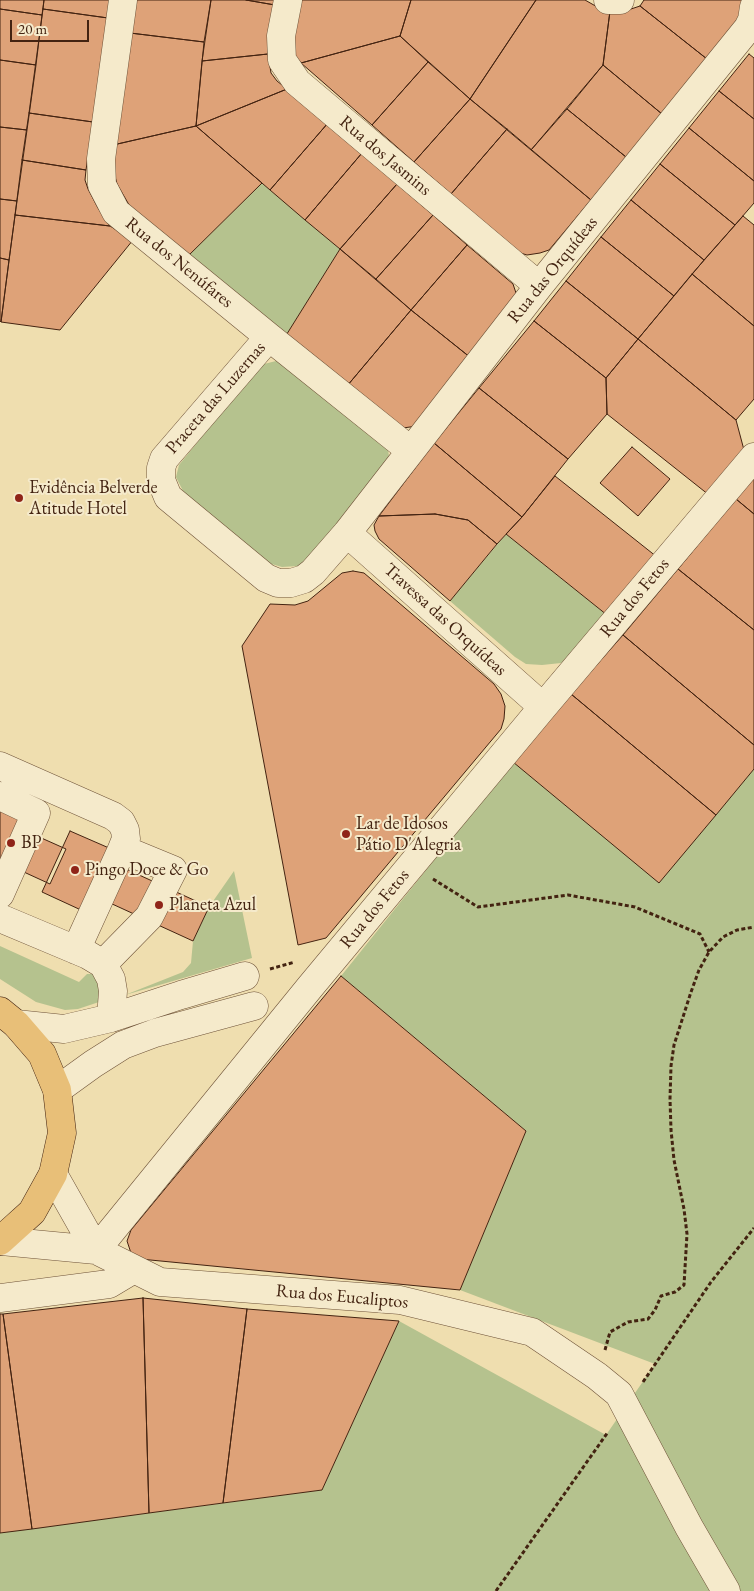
<!DOCTYPE html>
<meta charset="utf-8">
<style>
body{margin:0}
#map{position:relative;width:754px;height:1591px;overflow:hidden;background:#efdeaf;font-family:"EB Garamond",serif}
canvas{display:block}
.scale{position:absolute;left:10px;top:20px;width:79px;height:22px;box-sizing:border-box;border:2px solid #432311;border-top:0;padding-left:6px;font-size:15px;line-height:18px;white-space:nowrap;color:#432311;-webkit-text-stroke:4px #f5eacb;paint-order:stroke}
</style>
<div id="map">
<canvas width="754" height="1591"></canvas>
<div class="scale">20 m</div>
</div>
<script>
const g = document.querySelector('canvas').getContext('2d');
g.lineJoin = 'round';
function fillPath(path, color) {
  g.fillStyle = color;
  g.fill(path, 'evenodd');
}
function poly(rows) {
  const path = new Path2D();
  for (const r of rows) {
    path.moveTo(r[0], r[1]);
    for (let i = 2; i < r.length; i += 2) path.lineTo(r[i], r[i + 1]);
  }
  return path;
}
function stroke(path, color, width, dash) {
  g.strokeStyle = color;
  g.lineWidth = width;
  g.lineCap = dash ? 'butt' : 'round';
  g.setLineDash(dash || []);
  g.stroke(path);
}
function write(font, color, halo, rows, align = 'center') {
  g.font = font + ' "EB Garamond",serif';
  g.lineWidth = 4;
  g.setLineDash([]);
  g.textBaseline = 'middle';
  g.strokeStyle = halo;
  g.fillStyle = color;
  for (const [text, x, y, turn = 0] of rows) {
    g.save();
    g.translate(x, y);
    g.rotate((+turn || 0) * Math.PI / 180);
    g.textAlign = isNaN(turn) ? turn : align;
    if (halo) g.strokeText(text, 0, 0);
    g.fillText(text, 0, 0);
    g.restore();
  }
}
fillPath(poly([
 [262,183,340,249,285,337,186,258],
 [276,361,284,362,388,449,389,457,388,464,305,561,298,566,282,567,268,563,187,499,176,477,179,465,260,365],
 [506,534,607,615,569,658,561,663,542,665,526,664,515,657,450,601],
 [513,762,659,882,754,769,754,1591,0,1591,0,1533,322,1490,399,1321,606,1435,655,1364,460,1290,526,1131,341,976],
 [234,871,252,958,125,995,183,972,191,963,193,941,209,907],
 [0,946,79,982,87,974,94,974,101,983,99,1002,78,1009,65,1010,36,1002,0,979]
]), '#b5c28e');
const building = poly([
 [0,0,44,0,42,15,0,9,0,0],
 [44,0,110,0,108,18,43,9,44,0],
 [135,0,211,0,204,42,130,33,135,0],
 [211,0,246,0,275,5,268,43,268,54,202,61,211,0],
 [246,0,276,0,275,5,246,0],
 [301,0,411,0,400,36,301,63,293,53,292,42,301,0],
 [411,0,536,0,470,99,400,36,411,0],
 [536,0,585,0,599,8,610,11,603,65,531,150,470,99,536,0],
 [644,0,744,0,742,14,707,59,640,6,644,0],
 [640,6,707,59,662,114,603,65,610,11,628,10,640,6],
 [0,9,42,15,36,65,0,60,0,9],
 [43,9,108,18,93,122,29,113,43,9],
 [130,33,204,42,196,126,113,145,130,33],
 [400,36,428,62,372,125,301,63,400,36],
 [268,54,271,73,277,81,287,89,196,126,202,61,268,54],
 [749,54,754,58,754,119,719,91,749,54],
 [0,60,36,65,27,130,0,127,0,60],
 [428,62,470,99,414,162,372,125,428,62],
 [603,65,662,114,626,157,567,109,603,65],
 [287,89,328,123,270,190,196,126,287,89],
 [719,91,754,119,754,181,689,128,719,91],
 [470,99,507,129,451,194,414,162,470,99],
 [567,109,626,157,591,200,531,150,567,109],
 [29,113,93,122,86,170,22,160,29,113],
 [328,123,362,153,305,220,270,190,328,123],
 [196,126,262,183,186,258,132,210,117,184,113,169,113,145,196,126],
 [0,127,27,130,17,201,0,199,0,127],
 [689,128,754,181,754,203,735,225,660,164,689,128],
 [507,129,591,200,549,250,540,253,527,255,517,252,451,194,507,129],
 [362,153,397,184,340,249,305,220,362,153],
 [22,160,86,170,85,180,88,189,98,208,110,226,15,215,22,160],
 [660,164,735,225,704,260,631,200,660,164],
 [397,184,433,215,376,279,340,249,397,184],
 [0,199,17,201,9,260,0,258,0,199],
 [631,200,704,260,674,296,601,237,631,200],
 [15,215,110,226,133,240,60,330,1,322,15,215],
 [433,215,467,245,411,310,376,279,433,215],
 [743,216,754,225,754,326,692,274,743,216],
 [601,237,674,296,638,339,566,281,601,237],
 [467,245,513,284,517,296,471,358,411,310,467,245],
 [340,249,411,310,347,386,285,337,340,249],
 [0,258,9,260,1,322,0,321,0,258],
 [692,274,754,326,754,399,736,420,638,339,692,274],
 [566,281,638,339,606,378,534,321,566,281],
 [411,310,471,358,417,426,403,428,347,386,411,310],
 [534,321,606,378,607,414,568,459,479,388,534,321],
 [638,339,736,420,744,450,709,495,607,414,606,378,638,339],
 [479,388,568,459,522,517,434,443,479,388],
 [434,443,522,517,497,544,468,520,435,514,379,516,434,443],
 [632,447,670,479,638,516,600,483,632,447],
 [555,476,657,557,607,615,506,534,522,517,555,476],
 [754,478,754,514,736,499,754,478],
 [736,499,754,514,754,630,678,569,736,499],
 [435,514,468,520,497,544,450,601,379,539,375,531,374,525,379,516,435,514],
 [678,569,754,630,754,745,623,635,678,569],
 [353,571,364,573,494,684,501,694,505,706,504,719,501,729,326,938,298,945,242,646,270,604,295,605,308,601,342,573,353,571],
 [623,635,754,745,754,769,716,815,571,694,623,635],
 [571,694,716,815,659,883,513,762,571,694],
 [0,782,33,797,19,828,66,849,50,884,2,862,0,866,0,782],
 [70,831,109,848,81,910,42,892,70,831],
 [126,869,209,907,193,941,110,903,126,869],
 [341,976,526,1131,460,1290,140,1259,131,1253,127,1241,131,1230,341,976],
 [143,1298,247,1309,223,1503,149,1513,143,1298],
 [143,1298,149,1513,32,1529,3,1314,143,1298],
 [247,1309,399,1321,322,1490,223,1503,247,1309],
 [0,1314,3,1314,32,1529,0,1533,0,1314]
]);
fillPath(building, '#dea278');
stroke(building, '#432311', 1);
const minor = poly([
 [123,0,101,159,102,185,116,212,269,337,410,450],
 [288,0,281,36,282,60,297,82,539,286],
 [608,0,620,0],
 [269,337,164,459,161,468,161,480,168,497,266,578,278,583,291,583,304,579,313,572,347,533,539,286,748,28,752,20,754,7],
 [347,533,543,707],
 [0,766,113,816,121,822,125,830,126,839,122,849,173,870,149,917,103,964],
 [0,796,36,813,0,894],
 [0,918,88,955,103,964,111,979,113,991,111,1018],
 [76,950,122,849],
 [16,1024,64,1029,111,1018,181,995,245,976],
 [57,1090,93,1064,123,1045,155,1033,254,1006],
 [53,1174,96,1250],
 [1,1241,96,1250,160,1282,400,1300,532,1332,597,1376,619,1394,689,1527,726,1591],
 [96,1250,310,987,543,707,754,457],
 [0,1298,109,1284,134,1269]
]);
const major = poly([
 [0,1011,16,1024,42,1054,57,1090,62,1133,53,1174,32,1212,0,1241]
]);
stroke(minor, '#6e5238', 29);
stroke(major, '#432311', 29);
stroke(poly([
 [433,879,478,907,568,895,635,907,700,934,709,952],
 [270,969,295,962],
 [605,1350,610,1332,628,1322,648,1319,655,1310,661,1296,675,1292,684,1285,687,1234,684,1209,674,1160,671,1130,670,1099,671,1066,674,1045,691,992,699,970,709,952,723,937,737,930,754,927],
 [643,1382,711,1282,754,1228],
 [496,1591,608,1432]
]), '#432311', 3, [4, 2.5]);
stroke(minor, '#f5eacb', 28);
stroke(major, '#e8bf78', 28);
for (const [x, y, r, color] of [
 [19,498,5,"#8f2418"],
 [346,834,5,"#8f2418"],
 [11,843,5,"#8f2418"],
 [75,870,5,"#8f2418"],
 [159,905,5,"#8f2418"]
]) {
  const dot = new Path2D();
  dot.arc(x, y, r, 0, 2 * Math.PI);
  g.fillStyle = color;
  g.fill(dot);
  stroke(dot, '#f5eacb', 2);
}
write('18px', '#432311', '#f5eacb', [
 ["Rua dos Jasmins",385,156,40],
 ["Rua dos Nenúfares",179,263,39],
 ["Rua das Orquídeas",553,270,-51],
 ["Praceta das Luzernas",216,398,-49],
 ["Rua dos Fetos",635,598,-50],
 ["Travessa das Orquídeas",445,620,42],
 ["Rua dos Fetos",375,909,-50],
 ["Rua dos Eucaliptos",342,1297,5]
]);
write('18px', '#432311', '#f5eacb', [
 ["Evidência Belverde",29,488],
 ["Atitude Hotel",29,509],
 ["Lar de Idosos",356,824],
 ["Pátio D'Alegria",356,845],
 ["BP",21,843],
 ["Pingo Doce & Go",85,870],
 ["Planeta Azul",169,905]
], 'left');
</script>
